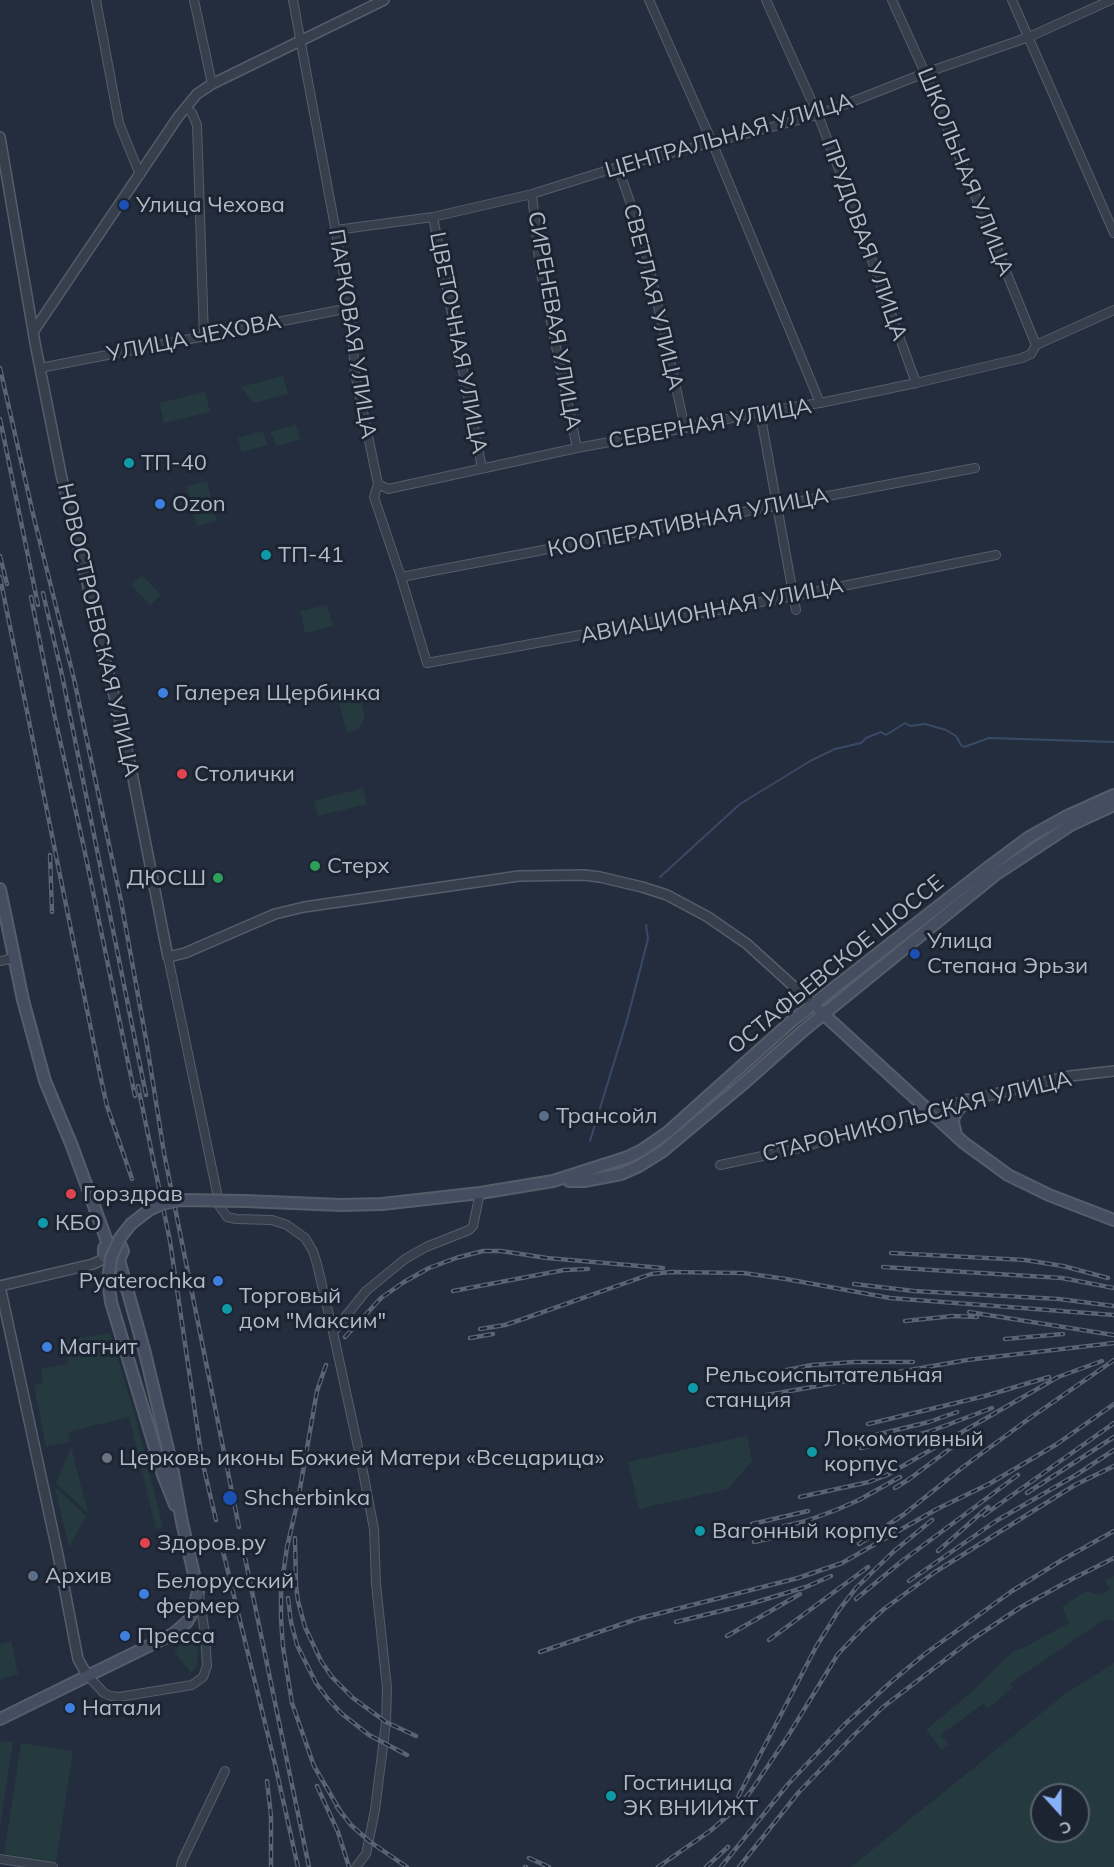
<!DOCTYPE html>
<meta charset="utf-8">
<style>
body{margin:0}
#map{position:relative;width:1114px;height:1867px;overflow:hidden;background:#232d3d;font-family:Mulish,sans-serif}
canvas{display:block}
.north{position:absolute;left:1030px;top:1783px;width:60px;height:60px;box-sizing:border-box;background:#1c2432;border:2px solid #58606e;border-radius:50%;rotate:159deg;font-size:16px;font-weight:700;line-height:24px;text-align:center;color:#b3bac8}
.north::after{content:'';display:block;margin:auto;width:21px;height:27px;background:#88b0f8;clip-path:polygon(50% 0,100% 100%,50% 72%,0 100%)}
</style>
<div id="map">
<canvas width="1114" height="1867"></canvas>
<div class="north">С</div>
</div>
<script>
const g = document.querySelector('canvas').getContext('2d');
g.lineJoin = 'round';
function fillPath(path, color) {
  g.fillStyle = color;
  g.fill(path, 'evenodd');
}
function poly(rows) {
  const path = new Path2D();
  for (const r of rows) {
    path.moveTo(r[0], r[1]);
    for (let i = 2; i < r.length; i += 2) path.lineTo(r[i], r[i + 1]);
  }
  return path;
}
function stroke(path, color, width, dash) {
  g.strokeStyle = color;
  g.lineWidth = width;
  g.lineCap = dash ? 'butt' : 'round';
  g.setLineDash(dash || []);
  g.stroke(path);
}
function write(font, color, halo, rows, align = 'center') {
  g.font = font + ' Mulish,sans-serif';
  g.lineWidth = 6;
  g.setLineDash([]);
  g.textBaseline = 'middle';
  g.strokeStyle = halo;
  g.fillStyle = color;
  for (const [text, x, y, turn = 0] of rows) {
    g.save();
    g.translate(x, y);
    g.rotate((+turn || 0) * Math.PI / 180);
    g.textAlign = isNaN(turn) ? turn : align;
    if (halo) g.strokeText(text, 0, 0);
    g.fillText(text, 0, 0);
    g.restore();
  }
}
fillPath(poly([
 [283,376,288,394,254,403,241,387],
 [205,392,210,412,164,423,159,403],
 [296,425,300,440,277,446,270,432],
 [263,431,267,445,241,452,238,438],
 [207,481,217,521,197,526,187,486],
 [142,575,161,595,150,605,131,585],
 [327,605,333,626,305,633,300,611],
 [359,693,365,716,359,729,347,733,338,699],
 [363,788,367,804,318,816,314,801],
 [110,1333,135,1415,163,1527,156,1529,129,1417,68,1432,70,1442,46,1446,34,1385,43,1383,41,1369,68,1364,64,1341],
 [747,1436,752,1461,728,1489,639,1509,628,1462],
 [71,1447,88,1513,56,1483],
 [56,1488,86,1516,69,1548,55,1488],
 [1114,1576,1114,1621,1105,1619,1011,1683,1012,1688,989,1708,983,1704,940,1735,949,1744,942,1750,926,1730,974,1690,1013,1651,1021,1649,1069,1623,1062,1607,1086,1591,1099,1595,1110,1590,1105,1581],
 [187,1638,198,1638,197,1664,191,1673,174,1651],
 [11,1641,18,1674,0,1679,0,1644],
 [1114,1663,1114,1867,851,1867,1065,1694],
 [1042,1795,1078,1795,1078,1831,1042,1831],
 [13,1741,0,1826,0,1742],
 [21,1743,73,1751,56,1862,4,1854]
]), '#253a3e');
stroke(poly([
 [660,877,740,804,812,760,835,749,861,743,866,738,881,732,886,735,905,723,910,726,925,724,946,730,956,736,961,745,964,747,989,738,1114,742],
 [590,1141,627,1020,648,939,646,925]
]), '#384a66', 2);
const minor = poly([
 [96,0,119,123,140,175],
 [194,0,212,84],
 [293,0,350,308,355,373,378,484,374,497,401,577,427,663,794,596,996,555],
 [649,0,712,142,820,403],
 [766,0,818,115,840,172,916,383],
 [892,0,925,73,1036,345],
 [1012,0,1114,233],
 [186,107,192,113,197,125,204,337],
 [618,167,644,243,685,428],
 [532,194,540,269,577,448],
 [433,217,482,468],
 [336,230,433,217,532,194,618,167,818,115,925,73,1029,37,1111,0],
 [1036,345,1114,310],
 [40,368,350,308],
 [760,412,796,610],
 [378,484,388,489,577,448,685,428,760,412,820,403,916,383,1022,358,1031,354,1036,345],
 [401,577,975,468],
 [168,957,220,1207,227,1217,236,1219,272,1220,287,1225,305,1238,313,1251,317,1264,333,1332,360,1456,374,1529,376,1584,387,1688,386,1722,375,1810,366,1854,356,1867],
 [0,961,14,958],
 [720,1165,800,1148,928,1110],
 [333,1332,366,1291,405,1259,426,1247,469,1230,473,1226,480,1193],
 [87,1675,104,1693,111,1696,119,1697,192,1685,203,1677,207,1666,205,1634,199,1594],
 [0,1859,53,1867],
 [181,1867,182,1861,225,1771]
]);
const tertiary = poly([
 [0,137,35,343,61,474,129,758,168,957,185,953,275,914,304,907,519,876,584,875,600,877,642,887,667,895,708,917,747,944,813,1004],
 [33,332,178,117,197,94,212,84,384,0],
 [928,1110,1070,1076,1114,1071],
 [0,1286,58,1555,78,1659,87,1675],
 [0,1286,93,1264,106,1258]
]);
const secondary = poly([
 [0,889,23,1000,45,1081,72,1146,108,1244],
 [819,1010,964,1143,993,1164,1008,1175,1049,1195,1114,1220],
 [956,1135,953,1122,954,1117,957,1111,967,1100],
 [569,1181,584,1181,621,1174,639,1166,663,1151,742,1085,804,1030,995,875,1071,825,1114,805],
 [245,1201,341,1205,382,1204,480,1193,553,1181,628,1157,642,1150,668,1132,793,1020,990,866,1029,837,1065,817,1114,795],
 [108,1244,104,1248,104,1256,110,1262,117,1261],
 [108,1280,111,1302,163,1475,175,1505],
 [0,1719,173,1634,187,1622,193,1611,198,1592,182,1522,171,1462,145,1353,119,1260,123,1251,121,1246,116,1243,108,1244]
]);
stroke(minor, '#555d6b', 10);
stroke(tertiary, '#555d6b', 12);
stroke(secondary, '#555d6b', 14);
stroke(minor, '#373f4d', 8);
stroke(tertiary, '#373f4d', 9);
stroke(secondary, '#454e60', 10);
const rail = poly([
 [0,368,33,514,74,679,121,901,147,1045,164,1153,239,1527],
 [0,419,38,605],
 [0,556,7,584],
 [0,577,101,1079,107,1106,132,1179],
 [43,593,62,675,146,1095],
 [31,597,55,718,84,848,135,1096],
 [50,855,52,912],
 [138,1086,170,1241,202,1460,216,1520],
 [891,1253,1025,1260,1063,1266,1108,1278],
 [883,1267,1062,1278,1114,1288],
 [854,1284,914,1291,1059,1299,1114,1306],
 [453,1291,564,1270,588,1269],
 [969,1312,1114,1335],
 [905,1321,953,1316,977,1317],
 [480,1329,505,1325,523,1319,651,1274,671,1272,743,1273,786,1279,890,1298,1114,1315],
 [345,1337,381,1298,404,1282,429,1268,456,1258,483,1251,501,1251,547,1258,663,1268],
 [470,1338,493,1334],
 [1005,1339,1063,1334],
 [326,1365,317,1391,298,1500,287,1547,281,1589,281,1619,283,1647,292,1703,314,1766,342,1814],
 [757,1376,812,1365,854,1362,913,1362],
 [761,1396,967,1360,1114,1343],
 [868,1424,985,1396,1049,1377],
 [859,1439,929,1422,957,1412],
 [861,1448,907,1438,931,1431,992,1408],
 [895,1488,908,1480,951,1448],
 [1027,1493,1114,1437],
 [800,1497,869,1482,887,1475,1058,1377,1102,1361],
 [984,1515,1114,1423],
 [752,1524,808,1511],
 [751,1534,806,1521,836,1510,859,1500,900,1477],
 [295,1538,296,1586,298,1601,305,1627,321,1661,332,1677,353,1698,386,1722,416,1736],
 [754,1542,785,1535],
 [242,1543,309,1867],
 [859,1544,903,1515,963,1467,1030,1418,1114,1360],
 [222,1547,275,1764,298,1867],
 [938,1551,988,1507],
 [909,1581,996,1521,1076,1475,1114,1450],
 [288,1598,291,1622,297,1645,316,1683,328,1699,341,1713,369,1735,407,1755],
 [856,1599,902,1561,1018,1475],
 [676,1622,753,1603,806,1587,831,1576],
 [727,1636,800,1594],
 [769,1640,868,1567],
 [540,1652,637,1619,798,1578,842,1563,937,1509,989,1484,1057,1444,1114,1404],
 [267,1781,271,1816,271,1867],
 [317,1786,338,1832,349,1867],
 [738,1797,816,1647,839,1610,856,1588,893,1552,932,1520],
 [337,1807,351,1825,369,1841,407,1867],
 [529,1858,549,1867],
 [525,1867,526,1867],
 [658,1867,710,1831,737,1808,751,1791,788,1736,838,1654,864,1627,884,1609,935,1572,1075,1485,1114,1466],
 [706,1867,728,1847],
 [721,1867,789,1783,845,1724,891,1682,926,1653,1012,1591,1062,1560,1114,1531],
 [739,1867,799,1792,854,1735,883,1707,971,1640,1021,1607,1072,1579,1114,1558]
]);
stroke(rail, '#596374', 4.5);
stroke(rail, '#1c2432', 2, [7]);
const secondaryBridge = poly([
 [108,1280,111,1258,120,1238,131,1224,149,1210,162,1204,180,1200,245,1201]
]);
stroke(secondaryBridge, '#555d6b', 14, []);
stroke(secondaryBridge, '#454e60', 10);
for (const [x, y, r, color] of [
 [124,205,6,"#1a4fb4"],
 [129,463,6,"#0f9aa8"],
 [160,504,6,"#3f7fe0"],
 [266,555,6,"#0f9aa8"],
 [163,693,6,"#3f7fe0"],
 [182,774,6,"#e0444e"],
 [315,866,6,"#2e9e5b"],
 [218,878,6,"#2e9e5b"],
 [915,954,6,"#1a4fb4"],
 [544,1116,6,"#5c6f8a"],
 [71,1194,6,"#e0444e"],
 [43,1223,6,"#0f9aa8"],
 [218,1281,6,"#3f7fe0"],
 [227,1309,6,"#0f9aa8"],
 [47,1347,6,"#3f7fe0"],
 [693,1388,6,"#0f9aa8"],
 [812,1452,6,"#0f9aa8"],
 [107,1458,6,"#6b7280"],
 [230,1498,8,"#1a4fb4"],
 [700,1531,6,"#0f9aa8"],
 [145,1543,6,"#e0444e"],
 [33,1576,6,"#5c6f8a"],
 [144,1594,6,"#3f7fe0"],
 [125,1636,6,"#3f7fe0"],
 [70,1708,6,"#3f7fe0"],
 [611,1796,6,"#0f9aa8"]
]) {
  const dot = new Path2D();
  dot.arc(x, y, r, 0, 2 * Math.PI);
  g.fillStyle = color;
  g.fill(dot);
  stroke(dot, '#1c2432', 2);
}
write('22px', '#b3bac8', '#1c2432', [
 ["ЦЕНТРАЛЬНАЯ УЛИЦА",729,136,-16],
 ["ШКОЛЬНАЯ УЛИЦА",965,172,68],
 ["ПРУДОВАЯ УЛИЦА",864,240,70],
 ["СВЕТЛАЯ УЛИЦА",653,297,76],
 ["СИРЕНЕВАЯ УЛИЦА",554,321,80],
 ["ПАРКОВАЯ УЛИЦА",352,334,81],
 ["УЛИЦА ЧЕХОВА",194,338,-11],
 ["ЦВЕТОЧНАЯ УЛИЦА",458,343,79],
 ["СЕВЕРНАЯ УЛИЦА",710,424,-10],
 ["КООПЕРАТИВНАЯ УЛИЦА",688,523,-11],
 ["АВИАЦИОННАЯ УЛИЦА",712,611,-11],
 ["НОВОСТРОЕВСКАЯ УЛИЦА",98,630,77],
 ["ОСТАФЬЕВСКОЕ ШОССЕ",836,965,-39],
 ["СТАРОНИКОЛЬСКАЯ УЛИЦА",917,1117,-14]
]);
write('22px', '#b3bac8', '#1c2432', [
 ["Улица Чехова",136,205],
 ["ТП-40",141,463],
 ["Ozon",172,504],
 ["ТП-41",278,555],
 ["Галерея Щербинка",175,693],
 ["Столички",194,774],
 ["Стерх",327,866],
 ["ДЮСШ",206,878,"right"],
 ["Улица",927,941],
 ["Степана Эрьзи",927,966],
 ["Трансойл",556,1116],
 ["Горздрав",83,1194],
 ["КБО",55,1223],
 ["Pyaterochka",206,1281,"right"],
 ["Торговый",239,1296],
 ["дом \"Максим\"",239,1321],
 ["Магнит",59,1347],
 ["Рельсоиспытательная",705,1375],
 ["станция",705,1400],
 ["Локомотивный",824,1439],
 ["корпус",824,1464],
 ["Церковь иконы Божией Матери «Всецарица»",119,1458],
 ["Shcherbinka",244,1498],
 ["Вагонный корпус",712,1531],
 ["Здоров.ру",157,1543],
 ["Архив",45,1576],
 ["Белорусский",156,1581],
 ["фермер",156,1606],
 ["Пресса",137,1636],
 ["Натали",82,1708],
 ["Гостиница",623,1783],
 ["ЭК ВНИИЖТ",623,1808]
], 'left');
</script>
